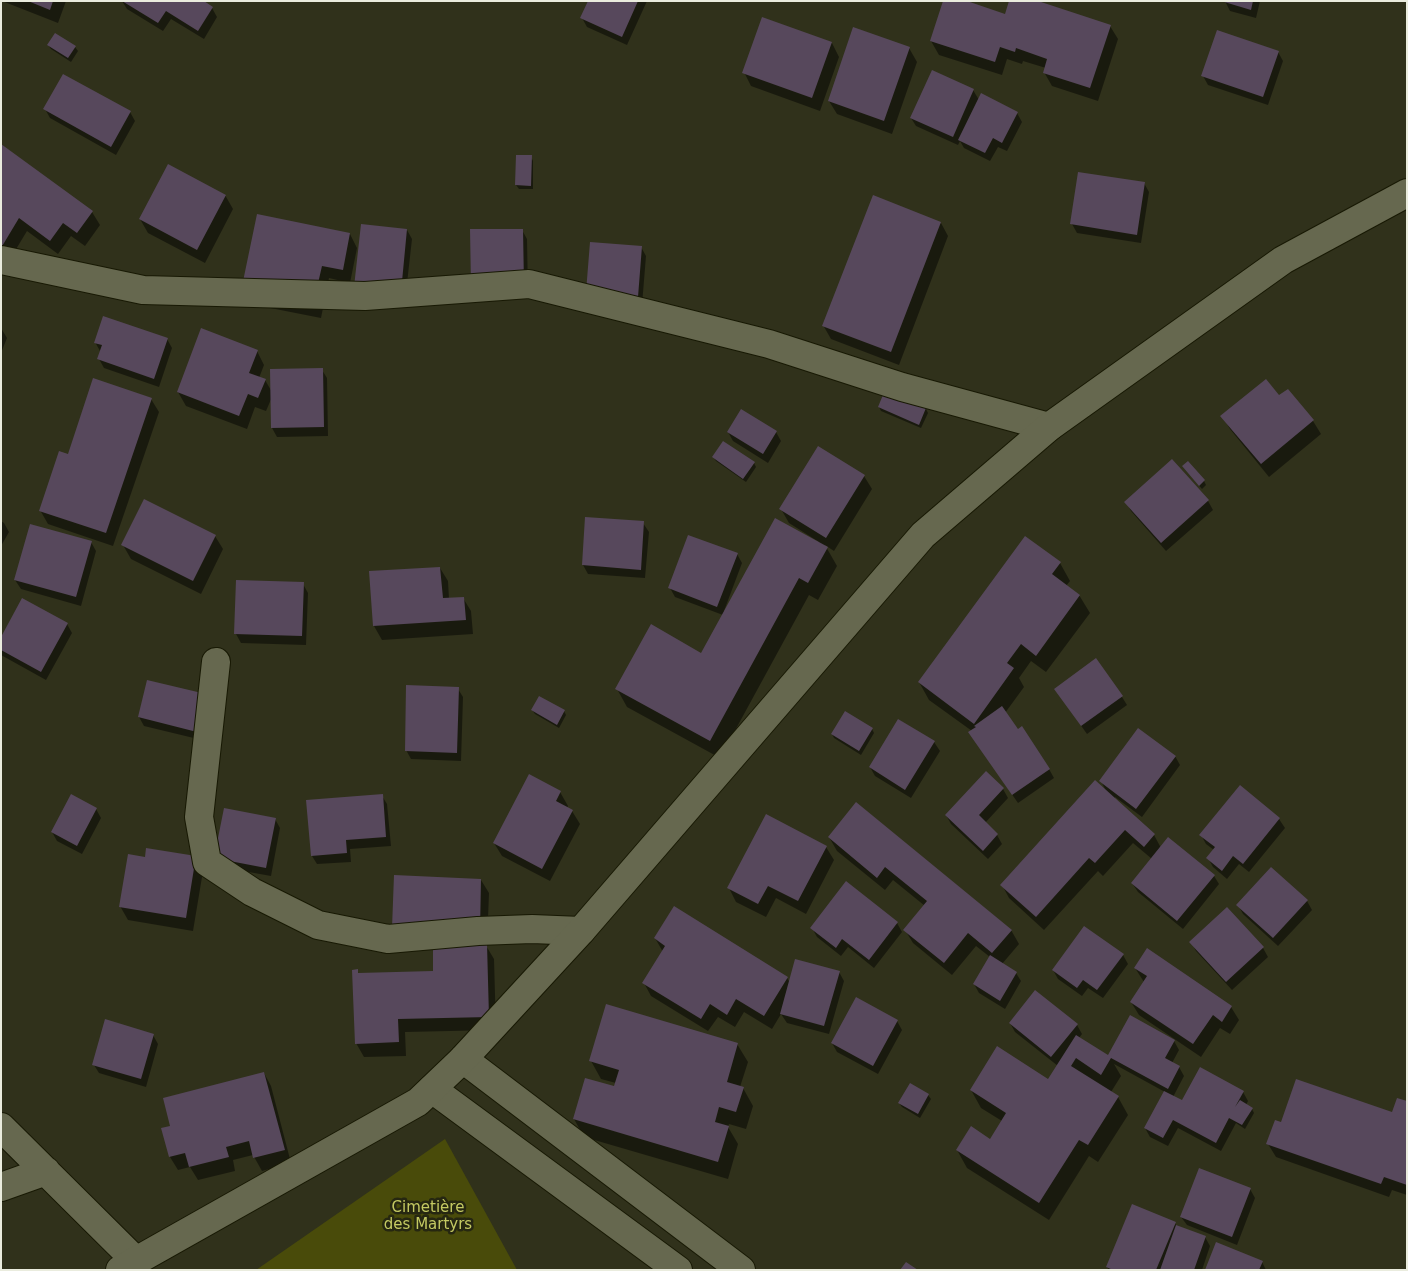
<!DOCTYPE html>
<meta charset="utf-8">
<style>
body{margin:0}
#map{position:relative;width:1408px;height:1271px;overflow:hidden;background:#30311b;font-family:"DejaVu Sans",sans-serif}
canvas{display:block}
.frame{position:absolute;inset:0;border:2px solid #eaecde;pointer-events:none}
</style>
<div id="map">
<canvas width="1408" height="1271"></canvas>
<div class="frame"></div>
</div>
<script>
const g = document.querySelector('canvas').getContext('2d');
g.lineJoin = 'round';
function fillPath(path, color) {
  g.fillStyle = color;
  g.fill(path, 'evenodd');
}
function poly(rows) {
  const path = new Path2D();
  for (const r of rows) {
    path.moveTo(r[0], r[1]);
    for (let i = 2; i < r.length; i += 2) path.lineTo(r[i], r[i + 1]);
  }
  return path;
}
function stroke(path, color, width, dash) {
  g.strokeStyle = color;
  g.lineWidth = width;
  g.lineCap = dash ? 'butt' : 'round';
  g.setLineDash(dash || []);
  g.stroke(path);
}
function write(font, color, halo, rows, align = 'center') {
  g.font = font + ' "DejaVu Sans",sans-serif';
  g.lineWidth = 5;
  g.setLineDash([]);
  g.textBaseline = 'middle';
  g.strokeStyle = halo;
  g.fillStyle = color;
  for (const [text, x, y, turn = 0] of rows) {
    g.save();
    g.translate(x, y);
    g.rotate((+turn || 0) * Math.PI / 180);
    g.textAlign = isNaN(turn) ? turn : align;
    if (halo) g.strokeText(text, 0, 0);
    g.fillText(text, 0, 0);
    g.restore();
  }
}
fillPath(poly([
 [445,1139,517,1270,256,1270]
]), '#494b0a');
fillPath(poly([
 [2,1,66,1,58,23],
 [122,1,212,8,217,17,204,39,171,19,163,31,127,9],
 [590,1,647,1,627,45,587,27,582,18],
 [1225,1,1260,1,1256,18,1230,11],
 [1006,15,1110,26,1118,39,1098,101,1052,86,1044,72,1046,68,1023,61,1022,64,1007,59,1002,75,939,55,931,41],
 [763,19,832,43,839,57,820,111,751,86,744,72],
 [48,45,75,47,78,51,71,62,51,49],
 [909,48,917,62,892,134,837,114,829,101],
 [1278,52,1283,61,1268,105,1208,85,1203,76],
 [973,90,979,100,1017,113,1022,122,1007,151,998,147,990,161,964,148,960,141,958,145,916,126,911,118],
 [45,109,130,112,135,121,116,155,50,118],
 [1,146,92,212,100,225,85,246,71,236,58,254,27,231,1,274],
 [531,157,533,161,533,189,519,189,516,185],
 [1144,183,1149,192,1141,243,1077,233,1072,224],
 [225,195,233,209,205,263,148,233,140,219],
 [941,223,948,236,899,365,831,339,823,325],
 [407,230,412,239,405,301,361,296],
 [522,230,527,239,528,293,478,294],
 [350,234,357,248,350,283,329,278,321,318,250,304],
 [592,243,641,247,646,256,642,305],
 [1,328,7,338,1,353],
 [167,339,172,348,159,387,104,368,99,359,100,351,95,342],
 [257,351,264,365,259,378,265,380,272,392,322,370,327,378,328,436,277,437,272,428,272,397,266,411,255,407,247,429,186,406,178,392],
 [1279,397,1313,421,1321,434,1269,477,1230,429,1222,416],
 [151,399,159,412,113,546,48,524,40,510,69,455],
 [879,407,926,409,928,413,921,428,881,411],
 [728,432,776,432,781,441,768,463,733,441],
 [713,457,754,463,756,467,746,482,716,461],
 [1183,467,1204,481,1206,485,1202,489],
 [864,476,872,489,834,551,825,545,837,566,818,600,809,595,720,758,627,707,617,689,702,654,723,615,675,597,670,588,737,554,742,563,724,611,725,611,819,542,789,523,781,509],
 [1208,501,1213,510,1166,551,1131,511,1126,502],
 [1,521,4,523,9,532,1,546],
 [643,523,649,532,645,578,588,574,583,565],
 [215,536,223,549,201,594,131,559,123,545],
 [91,542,96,551,81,606,21,589,15,580],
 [1060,563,1070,581,1066,586,1079,595,1090,613,1046,672,1031,661,1019,678,1024,687,1005,713,1049,769,1054,778,1018,803,975,741,972,731,929,700,919,682],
 [440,568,448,581,449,599,463,598,471,611,473,634,382,640,374,626,371,572],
 [303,584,308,593,306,645,241,643,236,634],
 [67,624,72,633,46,680,1,655,1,639],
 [458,689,463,697,461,761,411,759,406,750],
 [1055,689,1122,697,1127,705,1087,734],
 [210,704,202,740,144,726,139,717],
 [532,710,564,711,566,715,559,728,535,714],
 [899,720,934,742,940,751,911,798,875,776,870,767],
 [872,729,874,733,861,755,834,738,832,734],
 [1175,756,1180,765,1142,817,1115,797,1114,799,1154,835,1161,848,1214,876,1219,884,1183,929,1138,892,1132,883,1152,859,1133,843,1103,876,1098,871,1044,930,1009,898,1002,885,1106,791,1101,781],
 [986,773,1003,789,1008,798,985,823,997,835,1002,844,988,859,951,824,946,815],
 [1240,787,1279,819,1285,828,1249,872,1239,864,1227,879,1213,867,1208,858,1214,850,1206,844,1201,835],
 [560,792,568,806,567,808,572,811,580,824,550,881,502,856,494,843],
 [382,796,387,804,391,846,350,849,351,862,317,864,312,856],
 [96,809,101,818,82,854,57,841,52,832],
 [275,819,280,828,271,876,221,867],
 [829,837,1011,930,1019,944,1002,964,1016,973,1021,981,1005,1009,979,993,974,984,990,957,976,946,952,975,913,943,905,930,925,906,893,880,885,890,837,851],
 [826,847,834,860,806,914,776,898,766,917,736,902,729,888],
 [195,857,203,871,193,931,128,920,120,906,146,858],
 [481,880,489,893,487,944,485,944,494,959,496,1030,405,1032,406,1056,364,1057,356,1043,357,971,359,974,435,972],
 [1307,901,1312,910,1278,946,1243,914,1238,905],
 [1227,909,1263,948,1268,957,1232,990,1196,951,1191,942],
 [897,923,902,932,874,968,848,947,841,956,817,937,812,928],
 [655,938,787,978,790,983,839,972,844,981,829,1034,787,1023,781,1014,772,1029,744,1012,735,1027,718,1017,708,1031,651,996,644,983,663,952],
 [1123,955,1128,964,1103,998,1088,988,1082,996,1058,979,1053,970],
 [1135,968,1231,1007,1239,1020,1230,1034,1220,1028,1201,1057,1139,1015,1131,1002,1144,982],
 [856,999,897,1021,902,1030,878,1074,837,1052,832,1043],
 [1010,1023,1077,1025,1082,1034,1079,1038,1109,1057,1174,1041,1179,1050,1172,1063,1179,1067,1184,1076,1173,1097,1183,1102,1243,1092,1248,1101,1246,1105,1252,1109,1254,1113,1245,1129,1236,1123,1221,1151,1178,1128,1168,1146,1150,1137,1145,1128,1165,1092,1114,1064,1121,1076,1111,1092,1118,1097,1128,1115,1098,1162,1089,1156,1049,1220,967,1168,957,1150,990,1140,1002,1121,981,1108,971,1090,1049,1081,1058,1066,1015,1032],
 [153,1035,158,1044,146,1087,99,1073,94,1065],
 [737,1044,748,1062,740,1087,743,1088,753,1106,746,1129,729,1124,728,1127,738,1144,728,1179,584,1137,574,1119,615,1088,616,1083,601,1079,591,1061],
 [264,1073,271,1086,291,1163,262,1171,253,1155,233,1160,235,1171,198,1180,190,1167,178,1170,170,1157,163,1129,172,1127],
 [910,1084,928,1095,931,1099,920,1118,902,1107,899,1103],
 [1407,1102,1407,1195,1392,1190,1389,1197,1276,1157,1268,1144,1392,1114],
 [1250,1189,1255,1198,1237,1245,1187,1225,1181,1217],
 [1175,1223,1177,1227,1205,1237,1210,1246,1202,1270,1109,1270,1107,1267],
 [1262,1262,1266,1270,1206,1270]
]), '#0007');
fillPath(poly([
 [28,1,53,1,50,10],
 [122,1,204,1,213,7,198,31,166,11,158,23],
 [588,1,638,1,622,37,580,18],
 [943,1,967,1,1005,14,1009,1,1038,1,1111,25,1090,88,1043,73,1047,59,1016,48,1015,52,1000,47,995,62,930,41],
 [1221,1,1253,1,1251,10],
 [762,17,832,42,812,98,742,73],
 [853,27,910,47,884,121,828,101],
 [1217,30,1279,51,1263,97,1201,76],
 [55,33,76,46,68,58,47,45],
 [932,70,974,89,953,137,910,118],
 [63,74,131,111,111,147,43,109],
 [981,93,1018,112,1002,143,993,138,985,153,958,140],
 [1,144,93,211,77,233,63,223,50,241,19,218,1,248],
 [516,155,532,155,531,186,515,185],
 [168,164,226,195,197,250,139,219],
 [1078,172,1145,182,1137,235,1070,224],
 [873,195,941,222,891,352,822,326],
 [257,214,350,233,343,270,322,266,313,305,241,291],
 [361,224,407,229,401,292,354,287],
 [470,229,523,229,524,285,471,286],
 [590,242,642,246,638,297,586,292],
 [103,316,168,338,154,379,97,359,102,345,94,343],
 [201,328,258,350,249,373,266,379,258,398,248,394,239,416,177,392],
 [323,368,324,427,271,428,270,369],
 [93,378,152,398,106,533,39,511,59,451,68,454],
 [1266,379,1279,395,1288,389,1314,420,1261,464,1220,416],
 [885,390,926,408,919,425,878,407],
 [741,409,777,431,763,454,727,432],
 [723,441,755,462,743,479,712,457],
 [818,446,865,475,826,538,779,509],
 [1172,459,1209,500,1161,543,1124,502],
 [1188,461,1205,480,1199,486,1182,466],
 [144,499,216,535,193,581,121,545],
 [585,517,644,521,641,570,582,565],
 [775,518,828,547,808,583,799,578,710,741,615,689,651,624,701,653],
 [30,524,92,541,76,597,14,580],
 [688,535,738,553,717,607,668,588],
 [1025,536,1061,562,1052,574,1080,595,1036,656,1021,644,1007,663,1014,668,974,724,918,682],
 [440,567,443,598,464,597,466,620,373,626,369,571],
 [236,580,304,582,302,636,234,634],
 [22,598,68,623,41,672,1,650,1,637],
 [1096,658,1123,696,1081,726,1054,689],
 [147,680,206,694,197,732,138,717],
 [406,685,459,687,457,753,405,751],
 [539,696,565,710,557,725,531,710],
 [1002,706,1018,729,1022,726,1050,769,1012,795,968,732,976,727,974,726],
 [845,711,873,728,859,751,831,734],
 [898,719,935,741,905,790,869,767],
 [1138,728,1176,756,1136,809,1099,781],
 [986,771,1004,788,979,815,998,834,983,851,945,815],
 [529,774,561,791,556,801,573,810,542,869,493,843],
 [1095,780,1155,834,1144,847,1125,830,1095,863,1089,858,1036,917,1000,885],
 [1240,785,1280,818,1243,864,1233,856,1222,871,1206,858,1215,847,1199,835],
 [71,794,97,808,77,846,51,832],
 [383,794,386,837,346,840,347,853,311,856,306,800],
 [856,802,1012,930,992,953,968,933,944,963,903,930,927,901,885,867,877,878,828,837],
 [224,808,276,818,266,868,214,858],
 [766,814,827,846,798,901,768,886,758,904,727,888],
 [1168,837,1215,875,1177,921,1131,883],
 [146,848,196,856,186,918,119,907,128,854,145,857],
 [1271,867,1308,900,1273,938,1236,905],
 [394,875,481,879,480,931,392,928],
 [846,881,898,922,869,960,842,939,836,948,810,928],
 [674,906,788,977,764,1016,736,999,727,1015,710,1004,701,1019,642,983,665,946,654,938],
 [1227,907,1264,947,1226,982,1189,942],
 [1084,926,1124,954,1097,990,1083,980,1077,988,1052,970],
 [487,944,489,1017,398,1019,399,1042,355,1044,352,970,358,969,358,973,433,971,433,946],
 [1147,948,1232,1006,1222,1022,1213,1015,1193,1044,1130,1002,1147,976,1134,968],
 [990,955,1017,972,1000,1001,973,984],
 [795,959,840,971,824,1026,780,1014],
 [1035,990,1078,1024,1051,1057,1009,1023],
 [856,997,898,1020,873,1066,831,1043],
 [606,1004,738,1043,727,1082,744,1087,736,1112,719,1107,715,1122,729,1126,718,1162,573,1119,585,1078,614,1086,619,1070,589,1061],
 [1130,1015,1175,1040,1165,1058,1180,1066,1168,1089,1111,1058,1101,1075,1076,1058,1071,1066,1119,1096,1088,1145,1079,1140,1039,1203,956,1150,971,1126,990,1139,1006,1113,970,1090,997,1046,1048,1079,1076,1035,1108,1055],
 [105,1019,154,1034,141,1079,92,1065],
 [1200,1067,1244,1091,1235,1107,1240,1100,1253,1108,1242,1125,1229,1118,1216,1143,1173,1120,1163,1138,1144,1128,1164,1091,1182,1100],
 [264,1072,285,1150,253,1158,249,1141,226,1147,229,1157,189,1167,185,1153,169,1157,161,1128,170,1126,163,1098],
 [1296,1079,1392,1112,1397,1098,1407,1101,1407,1185,1384,1177,1381,1184,1266,1144,1275,1120,1281,1122],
 [910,1083,929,1094,918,1114,898,1103],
 [1199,1168,1251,1188,1232,1237,1180,1217],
 [1132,1204,1176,1222,1156,1270,1113,1270,1106,1267],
 [1176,1225,1206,1236,1194,1270,1160,1270],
 [1216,1242,1263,1261,1259,1270,1205,1270],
 [906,1262,918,1270,900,1270]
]), '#57485c');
const minor = poly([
 [1,260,143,290,365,296,529,284,769,344,902,387,1049,427],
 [216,662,199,817,207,862,252,892,318,925,388,939,478,931,532,929,581,931],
 [463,1059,741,1270],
 [432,1089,678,1270],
 [1,1127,136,1261],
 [1,1187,46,1171]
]);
const secondary = poly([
 [120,1270,418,1102,463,1059,581,931,923,535,1049,427,1283,260,1407,193]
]);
stroke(minor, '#181904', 30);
stroke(secondary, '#181904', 30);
stroke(minor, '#66684f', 28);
stroke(secondary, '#66684f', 28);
write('15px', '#c4c962', '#262711', [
 ["Cimetière",428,1208],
 ["des Martyrs",428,1225]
]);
</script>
